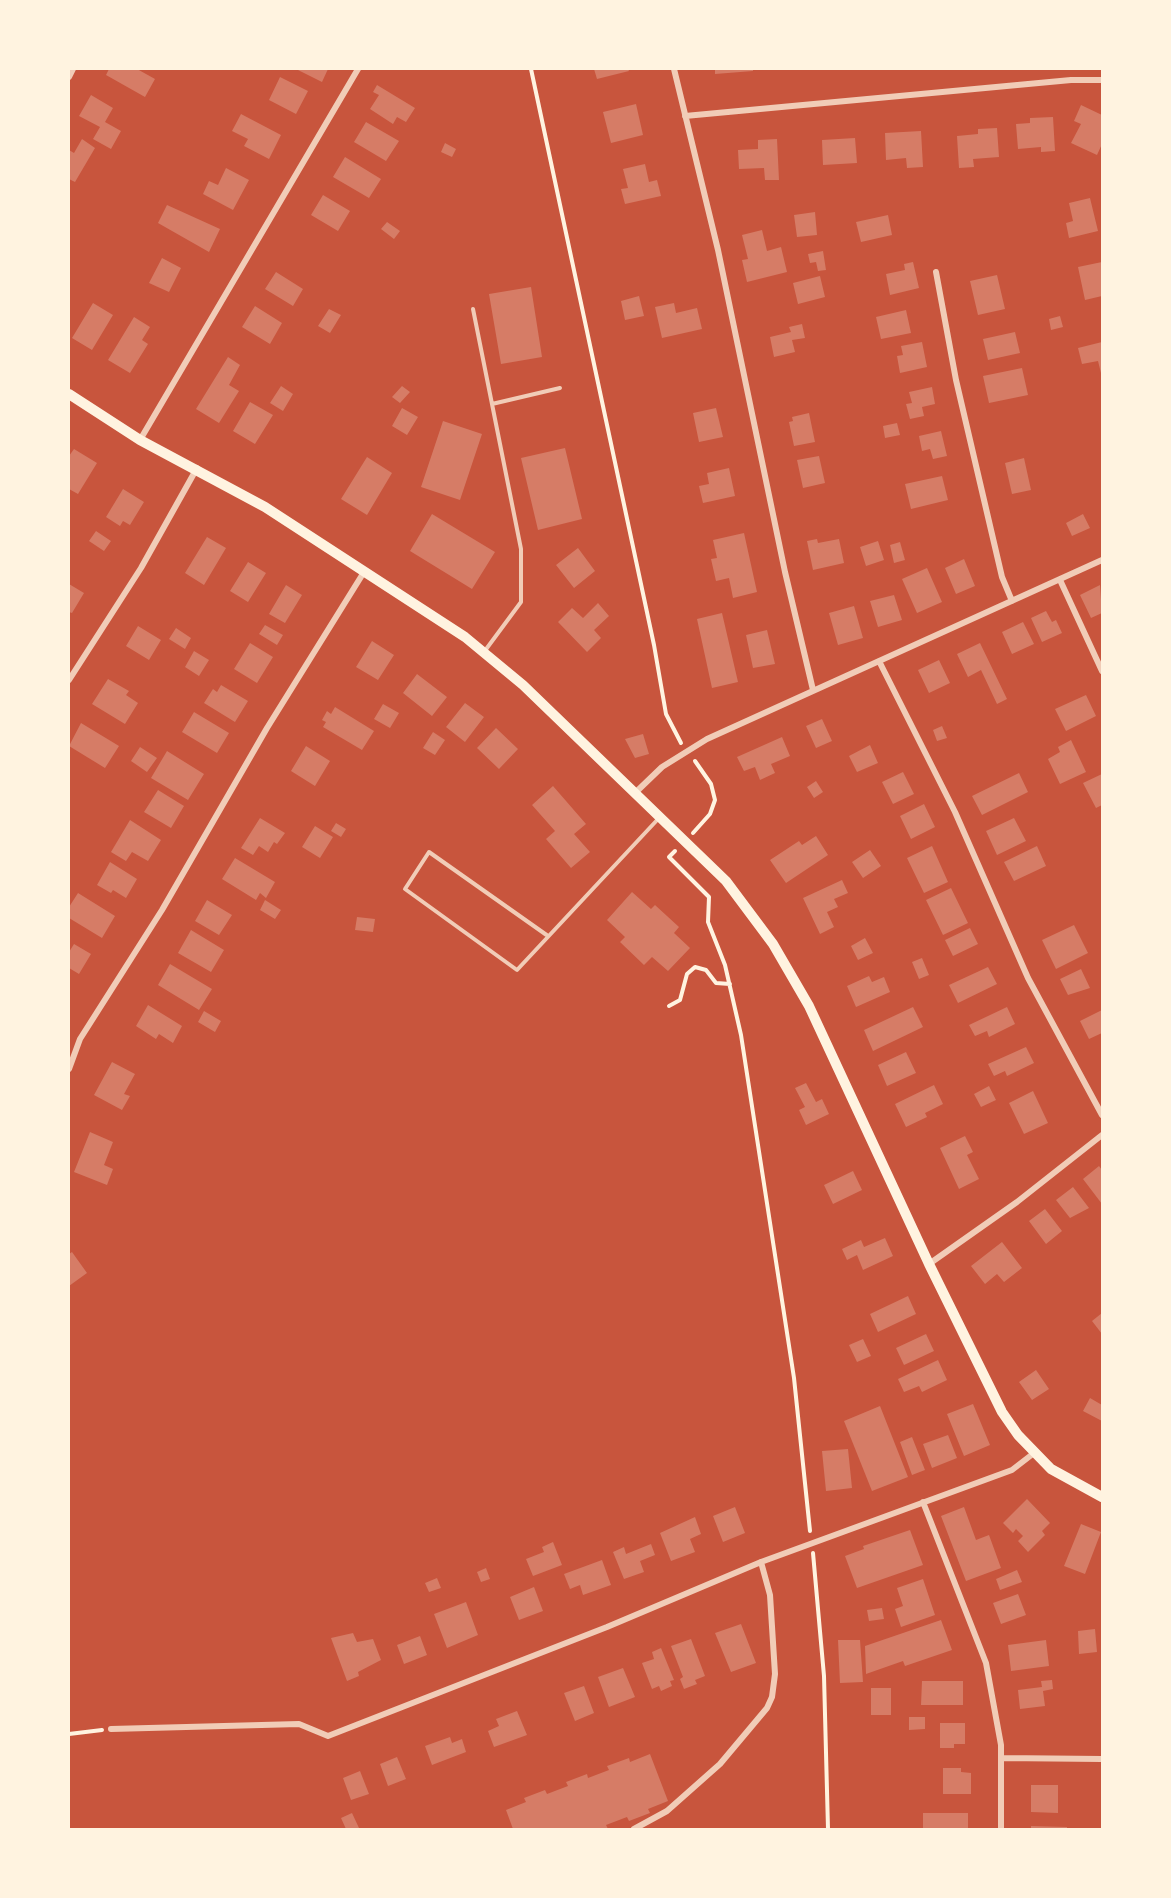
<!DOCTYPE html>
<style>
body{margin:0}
#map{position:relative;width:1171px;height:1898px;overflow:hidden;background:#c8553d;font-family:"Fira Sans",sans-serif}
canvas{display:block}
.frame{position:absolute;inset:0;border:70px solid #fff3e0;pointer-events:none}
</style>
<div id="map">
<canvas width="1171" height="1898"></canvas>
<div class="frame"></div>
</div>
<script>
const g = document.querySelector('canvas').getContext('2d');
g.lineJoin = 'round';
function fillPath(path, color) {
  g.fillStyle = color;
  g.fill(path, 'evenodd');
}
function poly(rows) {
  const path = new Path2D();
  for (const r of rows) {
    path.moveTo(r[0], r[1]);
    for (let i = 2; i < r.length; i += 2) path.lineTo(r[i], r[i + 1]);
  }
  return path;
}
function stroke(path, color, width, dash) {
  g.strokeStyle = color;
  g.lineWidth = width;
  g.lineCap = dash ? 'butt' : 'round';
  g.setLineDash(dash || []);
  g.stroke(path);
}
fillPath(poly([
 [109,69,137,69,155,79,145,97,106,75],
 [296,69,328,69,322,82],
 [594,69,628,69,629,71,597,79],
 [715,69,753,69,753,71,715,74],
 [280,77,308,91,296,114,269,100],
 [377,85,415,108,406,122,397,117,393,124,370,109,379,95,373,92],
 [91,95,113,108,105,122,121,131,111,149,93,139,100,127,79,116],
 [636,104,643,135,611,143,603,112],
 [1081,105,1102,115,1102,144,1097,155,1071,143,1081,124,1074,121],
 [241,114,281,135,269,159,244,146,248,139,232,131],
 [1053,117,1055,151,1041,152,1041,147,1018,149,1016,124,1030,123,1030,118],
 [366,122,399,141,386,161,354,142],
 [997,128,999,157,973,159,974,167,959,168,957,136,978,134,978,129],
 [921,131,923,167,907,168,906,158,886,160,885,133],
 [855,138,857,163,823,165,822,140],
 [82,139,95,148,75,182,69,179,69,150,74,153],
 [777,139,779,180,765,180,764,168,739,169,738,150,758,149,758,140],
 [445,143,456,149,452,157,441,152],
 [345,157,381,179,369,198,333,177],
 [645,164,649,182,657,180,661,196,625,204,621,189,628,188,623,169],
 [226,168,249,180,233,210,203,194,209,181,218,185],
 [323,195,350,211,338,231,311,215],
 [1090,198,1098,231,1069,238,1066,223,1073,221,1069,203],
 [167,205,220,229,209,252,158,223],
 [815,212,817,235,797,237,794,215],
 [888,215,892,235,861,242,856,222],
 [387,222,400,231,394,239,381,229],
 [762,230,767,251,781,247,787,272,747,282,742,260,748,259,742,235],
 [823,251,826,270,818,271,816,262,810,263,808,254],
 [162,258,181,268,169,292,149,283],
 [913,262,919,288,890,295,886,274,905,270,904,264],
 [1102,262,1102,296,1085,300,1078,267],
 [276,272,303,289,293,306,265,289],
 [997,275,1005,309,978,315,970,281],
 [820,276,825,297,798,304,793,283],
 [531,287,542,357,501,364,489,294],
 [639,296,644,316,625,320,621,301],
 [93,303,113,315,92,350,72,338],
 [674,303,676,313,697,308,702,329,662,338,655,307],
 [255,306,282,323,270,344,242,327],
 [329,309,341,315,330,333,318,326],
 [906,310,911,333,881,339,876,317],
 [1060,316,1063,327,1051,330,1049,319],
 [134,317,150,327,142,340,148,344,130,373,108,360],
 [802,324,805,338,792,340,795,352,774,357,770,337,791,332,789,327],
 [1015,332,1020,353,988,360,983,339],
 [922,342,927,367,900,373,897,356,903,355,901,346],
 [1102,342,1102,373,1101,373,1098,361,1082,364,1078,348],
 [228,357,240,365,229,385,239,391,219,423,196,409],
 [1022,368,1028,395,989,403,983,376],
 [281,386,293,394,283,411,270,403],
 [402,386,410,392,400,403,392,397],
 [932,387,935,404,922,407,924,416,910,419,906,404,912,403,909,392],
 [250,402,273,415,255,444,233,431],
 [402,408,418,417,407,435,392,426],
 [716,408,723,437,699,442,693,413],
 [809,413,815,442,794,446,789,422,793,421,792,417],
 [443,421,482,434,460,500,421,487],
 [897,423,900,435,885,438,883,426],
 [941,431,947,456,933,459,930,449,922,451,919,436],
 [565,448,582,519,538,530,521,458],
 [74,449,97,463,78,494,69,489,69,456],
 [819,456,825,483,803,488,797,460],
 [367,457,392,473,367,515,341,499],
 [1024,458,1031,490,1012,494,1005,463],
 [729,468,735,496,703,503,699,486,709,484,707,473],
 [942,476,948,500,911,509,905,484],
 [123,489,144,502,130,525,123,521,120,526,106,517],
 [432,514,495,552,472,589,410,551],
 [1083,514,1090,528,1072,536,1066,523],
 [96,531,111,541,104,551,89,541],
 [744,533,757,592,733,598,729,578,716,581,711,559,717,558,713,540],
 [207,537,226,548,204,585,185,573],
 [817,539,818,543,839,539,844,563,813,570,807,541],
 [878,541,884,560,866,566,860,547],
 [900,542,905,560,894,563,890,545],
 [578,548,595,571,574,588,556,565],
 [964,559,975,586,956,594,945,568],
 [248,562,266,573,248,602,230,591],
 [927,568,942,602,917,613,902,579],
 [69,584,84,593,72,613,69,612],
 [286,585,302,595,285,623,269,614],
 [1100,585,1102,613,1091,618,1080,595],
 [894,595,902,620,878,627,870,601],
 [598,603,609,616,594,630,601,638,587,652,558,622,572,608,583,618],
 [854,606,863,638,838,645,829,613],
 [1046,611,1052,622,1056,620,1062,633,1042,642,1031,618],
 [722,613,738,682,712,688,697,619],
 [1023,622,1034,644,1012,654,1002,632],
 [265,625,283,635,277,645,259,634],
 [138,626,161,640,149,660,126,646],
 [176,628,191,638,185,649,169,639],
 [767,630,775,664,753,668,746,635],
 [372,641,394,655,378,680,356,667],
 [250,643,273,657,257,683,234,669],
 [980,643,1007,699,997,704,981,670,968,677,957,654],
 [194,651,209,660,199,676,185,667],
 [939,660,950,683,929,693,918,670],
 [417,674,447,697,432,716,403,693],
 [108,679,129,691,126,695,138,703,125,724,92,704],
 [221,685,248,701,235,722,204,703,213,689,217,692],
 [1086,695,1096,716,1066,731,1055,709],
 [465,703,484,717,465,742,446,727],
 [383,704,399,713,390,728,374,719],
 [335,707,374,731,362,750,323,727,326,722,322,720,327,711,331,714],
 [194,712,229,733,217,753,182,732],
 [822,719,832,741,816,748,806,726],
 [81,723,119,746,105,768,69,746],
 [942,726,947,738,937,741,933,730],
 [496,728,518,749,499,769,477,748],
 [433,732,445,740,435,755,423,748],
 [643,734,649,754,635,758,625,739],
 [782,737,790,756,771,764,775,773,760,780,755,767,744,771,737,757],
 [1071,740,1086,772,1060,784,1048,759,1060,752,1058,747],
 [870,745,878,763,857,772,849,756],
 [306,746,330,761,315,786,291,771],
 [140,747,157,758,147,772,131,761],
 [167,751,204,774,188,800,151,778],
 [903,772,914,794,893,804,882,782],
 [1019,773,1028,792,982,815,972,796],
 [1102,774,1102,805,1096,808,1083,783],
 [816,781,823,792,814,798,807,787],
 [553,786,586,824,574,834,590,852,571,868,546,839,555,831,532,805],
 [158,790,184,806,171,828,144,812],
 [924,804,935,827,911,839,900,816],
 [260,818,285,833,277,844,274,842,268,852,259,846,253,855,241,848],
 [1014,818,1026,841,997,855,986,831],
 [130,820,161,840,148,861,132,852,126,861,111,852],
 [336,823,346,829,341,837,331,831],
 [315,826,333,837,320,858,302,847],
 [816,836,828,855,786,883,770,860,799,841,802,845],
 [932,846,948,882,924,893,907,858],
 [1037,846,1046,866,1014,881,1004,862],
 [870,850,881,866,863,878,852,862],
 [235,858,275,882,266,898,260,893,256,900,222,879],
 [110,862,137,879,126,898,113,890,111,893,97,885],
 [842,880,848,893,834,899,838,907,827,912,834,927,820,934,803,898],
 [951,888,968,923,943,935,926,900],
 [632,892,651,909,655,905,679,927,674,933,690,948,668,971,652,957,644,965,620,942,625,937,607,920],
 [78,893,115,916,102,938,69,918,69,907],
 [207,900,232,915,219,935,195,921],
 [265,900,281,910,275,919,260,910],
 [357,917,375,919,373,932,355,930],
 [1074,925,1088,953,1056,969,1042,940],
 [970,928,978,944,953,956,945,940],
 [191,930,224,950,211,972,178,953],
 [865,938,873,953,858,960,851,946],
 [74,944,91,954,79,974,69,968,69,952],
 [922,958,929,975,919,979,912,962],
 [170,964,212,989,199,1010,158,985],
 [988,967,997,984,958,1003,949,985],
 [1081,969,1090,988,1068,995,1060,979],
 [869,976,872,982,884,977,890,992,856,1007,847,986],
 [148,1005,182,1026,173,1043,159,1034,156,1039,136,1026],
 [913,1007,923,1027,873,1051,864,1030],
 [1007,1007,1015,1024,989,1037,987,1031,975,1036,969,1025],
 [1102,1010,1102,1033,1089,1039,1080,1021],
 [204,1011,221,1021,215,1032,198,1022],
 [1026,1047,1034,1063,1007,1076,1005,1071,994,1076,988,1064],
 [906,1052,916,1073,887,1086,878,1065],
 [112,1062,135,1074,124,1094,130,1096,122,1110,94,1095],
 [806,1083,816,1102,822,1099,829,1114,806,1125,799,1110,805,1107,795,1088],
 [934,1085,943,1104,925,1113,927,1117,906,1127,895,1104],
 [989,1086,996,1100,981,1107,974,1094],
 [1033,1091,1048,1123,1024,1134,1009,1103],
 [90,1132,113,1142,104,1165,113,1169,107,1185,74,1172],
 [965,1136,973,1152,967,1155,979,1179,959,1189,940,1148],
 [1099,1166,1102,1170,1102,1204,1083,1179],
 [853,1171,862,1190,833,1204,824,1185],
 [1073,1187,1089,1208,1070,1218,1056,1200],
 [1045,1209,1062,1231,1046,1244,1029,1221],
 [885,1238,893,1256,863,1270,857,1255,847,1260,842,1249,861,1240,864,1247],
 [1002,1242,1022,1268,1004,1282,997,1274,985,1284,971,1266],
 [72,1252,87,1273,69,1286,69,1254],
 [908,1296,916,1314,878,1332,870,1314],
 [1102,1313,1102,1334,1092,1321],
 [926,1334,934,1351,904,1365,896,1348],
 [863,1339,871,1356,857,1362,849,1345],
 [938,1360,947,1380,922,1392,919,1386,904,1392,898,1379],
 [1036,1370,1049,1389,1032,1400,1019,1382],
 [1090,1398,1102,1405,1102,1421,1083,1411],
 [973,1404,990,1445,964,1456,947,1414],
 [880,1406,908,1477,872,1491,844,1421],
 [948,1435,957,1458,932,1468,923,1444],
 [912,1437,925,1470,912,1475,900,1442],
 [848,1449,852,1488,826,1491,822,1451],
 [1027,1499,1050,1523,1042,1531,1045,1535,1028,1552,1018,1541,1023,1536,1016,1529,1013,1533,1003,1523],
 [735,1507,745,1533,723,1542,713,1516],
 [964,1507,976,1540,989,1535,1001,1568,966,1581,941,1516],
 [695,1517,701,1534,690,1539,695,1552,671,1561,660,1533],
 [1081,1524,1101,1532,1085,1574,1064,1566],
 [910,1530,923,1565,857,1588,845,1556,864,1549,863,1546],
 [553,1542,562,1565,533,1576,526,1559,544,1552,542,1547],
 [651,1544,655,1555,640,1561,644,1572,624,1579,613,1552,624,1547,626,1554],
 [602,1560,611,1585,583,1595,580,1585,570,1589,564,1574],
 [486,1568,490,1579,481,1582,477,1572],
 [1017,1570,1022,1582,1000,1590,996,1579],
 [437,1578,441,1588,429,1592,425,1583],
 [923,1579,935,1615,901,1627,895,1609,903,1606,897,1588],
 [534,1587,543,1611,519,1620,510,1597],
 [1018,1594,1026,1615,1001,1624,993,1603],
 [466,1602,478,1635,447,1648,434,1614],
 [882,1608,884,1619,869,1621,867,1610],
 [941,1620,952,1650,905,1666,903,1661,866,1674,865,1646],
 [741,1624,756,1663,731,1672,715,1633],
 [1095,1629,1097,1652,1079,1654,1078,1631],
 [353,1633,357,1642,373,1639,381,1660,358,1672,359,1676,347,1681,331,1638],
 [420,1636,427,1655,404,1664,397,1645],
 [691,1639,705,1676,695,1680,697,1684,684,1689,680,1679,683,1677,671,1646],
 [838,1640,860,1640,863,1682,840,1683],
 [1046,1640,1049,1666,1011,1671,1008,1645],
 [661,1648,674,1680,670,1681,672,1686,661,1691,659,1686,652,1689,642,1663,654,1659,652,1652],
 [623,1668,635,1697,609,1707,598,1677],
 [1052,1680,1053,1689,1043,1691,1045,1706,1020,1709,1018,1690,1042,1687,1041,1681],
 [922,1681,963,1681,963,1705,921,1705],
 [584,1686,594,1713,575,1721,564,1693],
 [871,1688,891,1688,891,1715,871,1715],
 [517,1711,527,1735,494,1747,488,1731,499,1726,496,1719],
 [909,1717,925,1717,925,1729,909,1730],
 [940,1723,965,1723,965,1744,954,1744,954,1748,940,1748],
 [450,1737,452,1743,462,1739,466,1752,432,1765,425,1746],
 [650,1754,668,1801,648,1809,650,1813,629,1821,627,1817,606,1825,608,1829,513,1829,506,1810,526,1802,524,1798,545,1790,547,1794,568,1786,566,1782,587,1774,588,1778,609,1770,607,1766,629,1758,630,1762],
 [397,1757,406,1779,388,1786,380,1764],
 [943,1768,961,1768,961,1772,971,1773,971,1794,943,1794],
 [360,1771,369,1794,351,1800,343,1778],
 [1031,1785,1058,1785,1058,1813,1031,1812],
 [352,1813,359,1828,346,1829,341,1818],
 [923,1813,968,1813,968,1829,923,1829],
 [1031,1826,1067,1827,1067,1829,1031,1829]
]), '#d67c66');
stroke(poly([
 [531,69,654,645,666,714,681,743],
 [693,833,710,814,715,800,711,784,695,761],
 [675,851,669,857,709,897,708,922,725,965,741,1035,794,1378,810,1531],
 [669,1006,680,1000,687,974,695,967,706,970,716,983,730,984],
 [813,1553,824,1676,828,1829],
 [69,1734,102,1730]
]), '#fff3e0', 4);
stroke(poly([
 [473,309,521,549,521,602,484,652],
 [492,404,560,388],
 [548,936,429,852,405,889,517,970,659,818]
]), '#f1ccb7', 4);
stroke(poly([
 [674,69,718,250,785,572,813,690],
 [69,77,73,69],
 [685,116,1071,80,1102,80],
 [936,272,956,380,1002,577,1012,601],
 [140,440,358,69],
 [1060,580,1102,671],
 [879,661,955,812,1028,978,1102,1115],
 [69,680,141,568,197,468],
 [635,793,662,767,707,739,1102,560],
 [69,1069,80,1039,162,910,267,728,364,572],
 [929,1264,1017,1202,1102,1135],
 [923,1502,986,1663,1001,1745,1001,1829],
 [111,1729,299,1724,328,1736,607,1627,761,1562,1012,1470,1034,1453],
 [1001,1758,1102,1759],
 [634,1829,667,1811,720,1764,767,1708,772,1697,775,1674,770,1595,761,1562]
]), '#f1ccb7', 6);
stroke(poly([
 [69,394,140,440,265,507,465,637,523,685,726,881,773,944,809,1006,929,1264,1002,1412,1018,1435,1051,1469,1102,1497]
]), '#fff3e0', 10);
</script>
